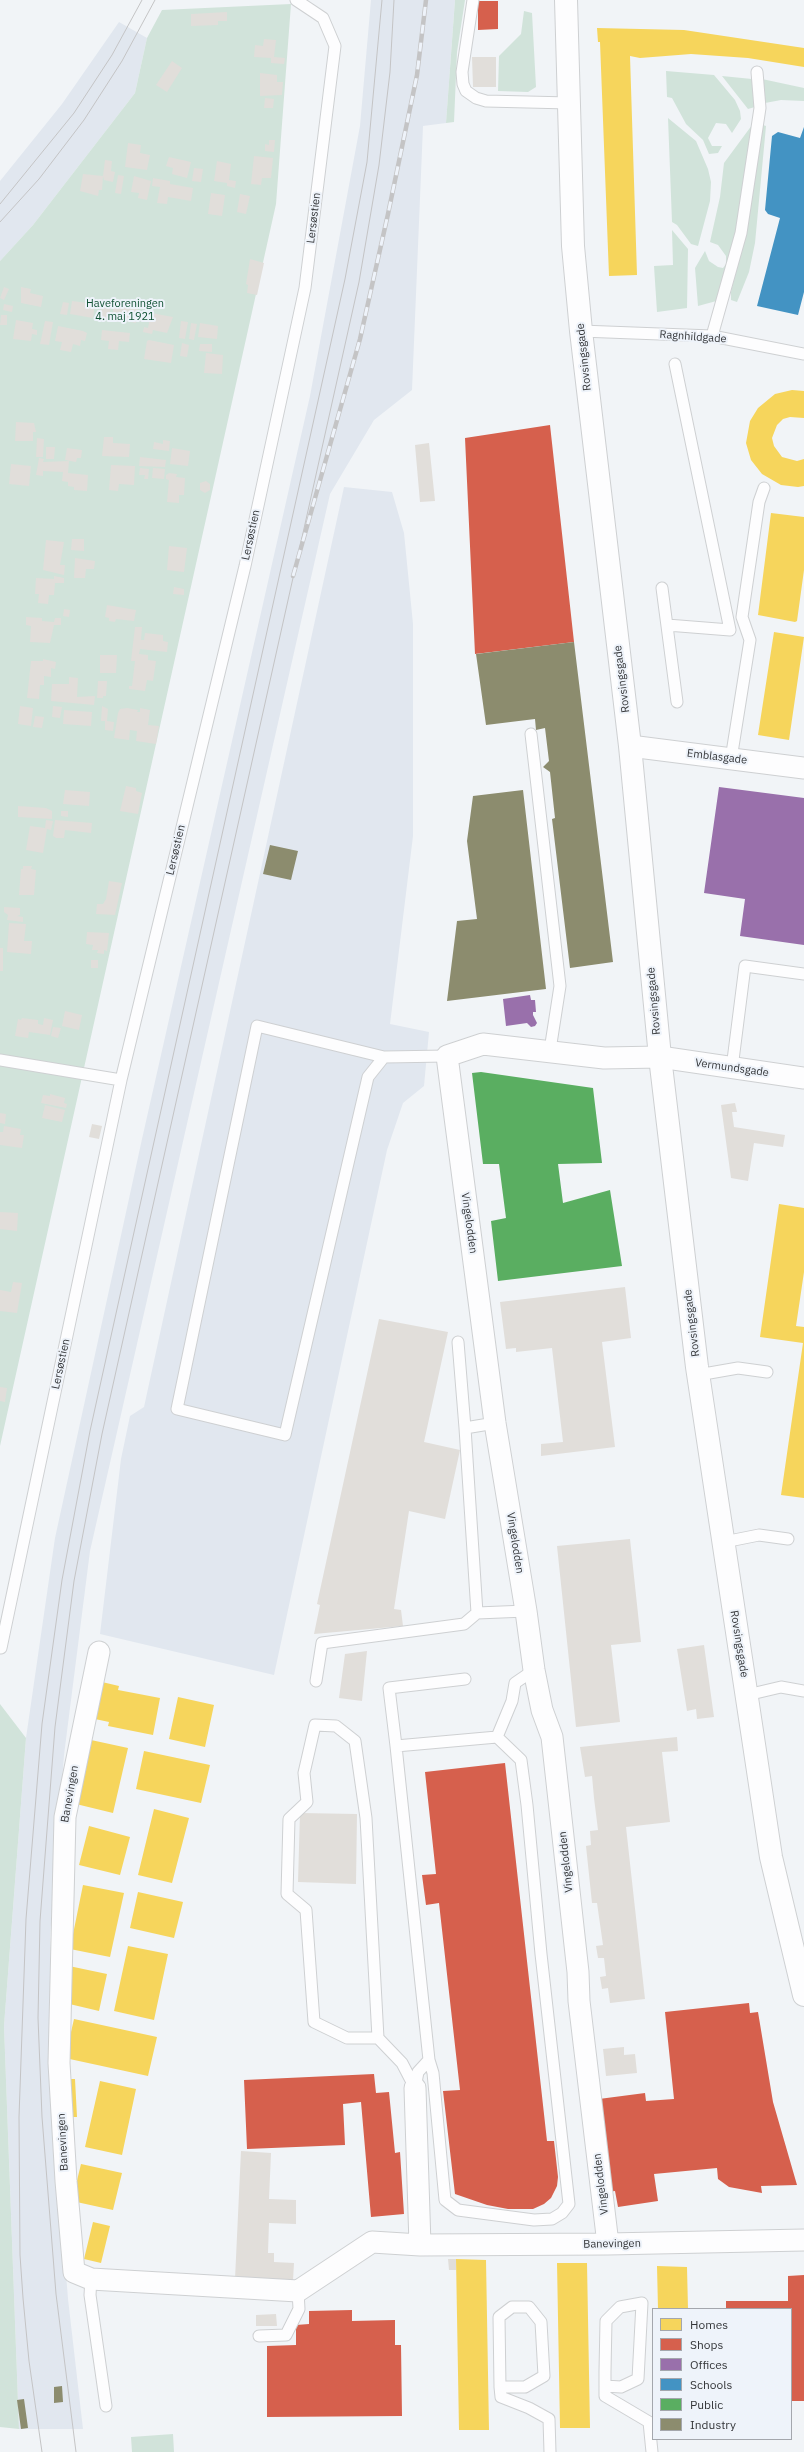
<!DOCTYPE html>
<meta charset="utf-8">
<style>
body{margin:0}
#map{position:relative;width:804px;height:2452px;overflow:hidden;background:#f1f4f7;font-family:"IBM Plex Sans",sans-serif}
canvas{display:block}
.legend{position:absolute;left:652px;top:2308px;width:140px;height:132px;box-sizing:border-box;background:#eef3fa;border:1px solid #a4a7ad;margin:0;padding:5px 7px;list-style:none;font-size:12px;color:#343639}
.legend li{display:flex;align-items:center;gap:8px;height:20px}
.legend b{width:20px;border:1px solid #a4a7ad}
</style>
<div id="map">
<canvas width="804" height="2452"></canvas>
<ul class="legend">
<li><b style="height:11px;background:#f6d55c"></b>Homes</li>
<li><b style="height:11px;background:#d6604d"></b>Shops</li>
<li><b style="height:11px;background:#9970ab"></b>Offices</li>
<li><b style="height:11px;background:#4393c3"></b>Schools</li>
<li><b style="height:11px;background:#5aae61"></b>Public</li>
<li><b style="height:11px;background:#8c8c6e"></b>Industry</li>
</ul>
</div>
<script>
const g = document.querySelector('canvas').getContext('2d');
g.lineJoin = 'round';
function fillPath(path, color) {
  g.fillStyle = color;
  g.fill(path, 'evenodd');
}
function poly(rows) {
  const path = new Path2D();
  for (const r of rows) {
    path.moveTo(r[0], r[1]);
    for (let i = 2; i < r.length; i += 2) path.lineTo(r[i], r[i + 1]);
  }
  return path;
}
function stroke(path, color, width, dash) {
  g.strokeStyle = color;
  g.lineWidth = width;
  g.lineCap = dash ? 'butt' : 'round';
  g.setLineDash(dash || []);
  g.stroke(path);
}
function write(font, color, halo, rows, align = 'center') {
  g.font = font + ' "IBM Plex Sans",sans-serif';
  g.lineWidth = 4;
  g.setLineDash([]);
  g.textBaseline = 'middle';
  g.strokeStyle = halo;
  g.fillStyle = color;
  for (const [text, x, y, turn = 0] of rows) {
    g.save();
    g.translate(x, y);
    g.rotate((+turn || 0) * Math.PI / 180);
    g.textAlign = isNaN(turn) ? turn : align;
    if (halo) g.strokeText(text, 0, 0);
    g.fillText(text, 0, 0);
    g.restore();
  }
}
fillPath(poly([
 [371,0,455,0,446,123,423,126,412,390,374,420,330,494,90,1551,64,1755,50,1937,57,2160,68,2299,83,2429,19,2429,4,2026,26,1738,55,1538,142,1139,310,396,360,126],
 [119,22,147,38,135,93,33,225,0,261,0,181,62,104],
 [344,487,392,492,404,533,413,624,413,836,390,1024,429,1032,424,1086,403,1103,387,1150,274,1675,100,1634,121,1459,130,1416,144,1407]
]), '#e1e7ef');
fillPath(poly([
 [455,0,465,0,457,52,454,122,446,123],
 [291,4,276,204,0,1446,0,261,33,225,135,93,147,38,162,10],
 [524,11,532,13,536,87,528,92,498,91,499,56,521,34],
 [666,71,714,75,735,100,740,111,741,119,732,133,726,124,716,123,708,138,712,146,722,146,718,153,709,154,703,140,686,124,672,98,667,97],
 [722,76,752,79,755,107,748,109],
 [762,79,804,88,804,101,781,100,765,103],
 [668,118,696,141,708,169,711,182,710,201,698,246,691,244,677,225,672,222],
 [755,121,745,196,720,300,698,306,695,268,705,251,709,261,718,267,723,268,726,264,726,256,718,245,710,242,720,197,724,163],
 [763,125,766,126,755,243,749,272,737,302,731,300,731,292,746,230],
 [672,230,688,249,687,308,657,312,654,266,673,265],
 [0,1704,26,1738,4,2026,19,2429,0,2427],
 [173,2434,174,2452,132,2452,131,2437]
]), '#d1e3da');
fillPath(poly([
 [597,28,684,30,804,48,804,67,748,58,691,54,640,58,630,56,637,275,609,276,600,42,598,42],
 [792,390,804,391,804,418,790,417,783,419,777,425,772,438,774,446,782,457,797,461,804,459,804,486,798,487,781,485,762,474,751,460,746,443,750,421,758,408,775,394],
 [771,513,804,517,804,570,797,621,795,622,758,615],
 [774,632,804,637,789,740,758,735],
 [779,1204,804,1208,804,1272,796,1326,804,1327,804,1498,781,1495,803,1343,760,1337],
 [102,1682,119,1686,118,1690,160,1698,153,1735,108,1726,109,1722,95,1719],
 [178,1697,214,1705,205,1747,169,1739],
 [91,1740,128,1748,113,1813,76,1804],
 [144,1751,210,1765,201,1803,136,1789],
 [154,1809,189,1818,172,1883,138,1875],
 [89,1826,130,1837,120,1875,79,1865],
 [83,1885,124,1893,110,1957,70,1949],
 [138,1892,183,1902,174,1938,130,1928],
 [128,1946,168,1954,154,2020,114,2011],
 [69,1966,107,1974,99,2011,61,2002],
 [74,2019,157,2037,148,2076,65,2058],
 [64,2079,75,2079,77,2117,66,2117],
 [100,2081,136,2089,122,2155,85,2147],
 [81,2164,122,2173,113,2210,72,2201],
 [93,2222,110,2226,101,2263,84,2259],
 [456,2259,486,2260,489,2430,459,2430],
 [557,2263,587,2263,590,2428,560,2428],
 [657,2266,687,2267,688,2309,658,2309]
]), '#f6d55c');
fillPath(poly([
 [478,1,498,1,498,29,478,30],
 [550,425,574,642,475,654,465,438],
 [505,1763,547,2141,554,2141,558,2177,557,2186,551,2198,544,2204,533,2209,508,2209,487,2205,455,2194,443,2091,460,2090,439,1903,426,1905,422,1875,436,1874,425,1772],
 [749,2003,750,2013,758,2012,773,2102,797,2185,761,2186,762,2193,729,2187,718,2179,717,2168,654,2174,658,2201,618,2207,615,2191,608,2192,599,2099,645,2093,646,2101,674,2099,665,2012],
 [374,2074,376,2093,389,2092,395,2153,400,2152,404,2214,371,2217,361,2102,343,2104,345,2145,247,2149,244,2080],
 [804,2275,804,2401,791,2401,791,2309,726,2309,726,2301,788,2301,788,2276],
 [352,2310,352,2321,395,2320,395,2345,401,2345,402,2416,267,2417,267,2346,296,2345,296,2325,309,2324,309,2311]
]), '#d6604d');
fillPath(poly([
 [719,787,804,798,804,945,740,936,745,899,704,893],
 [530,995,531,1000,535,1000,536,1012,533,1012,533,1015,537,1023,535,1026,531,1027,527,1023,506,1026,503,999]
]), '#9970ab');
fillPath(poly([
 [804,127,804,292,798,315,757,306,780,218,768,214,765,210,772,136,778,132,800,138]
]), '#4393c3');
fillPath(poly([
 [481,1072,593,1088,602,1163,558,1164,563,1203,610,1190,622,1266,498,1281,491,1221,506,1218,499,1164,483,1164,472,1073]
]), '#5aae61');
fillPath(poly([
 [574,642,613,962,570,968,552,819,555,818,550,772,543,767,549,761,545,728,536,730,535,719,486,725,476,654],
 [523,790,546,989,447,1001,457,921,477,919,467,841,473,796],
 [270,845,298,851,291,880,263,874],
 [62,2386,63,2402,54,2403,54,2387],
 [24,2399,28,2428,21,2429,17,2400]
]), '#8c8c6e');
fillPath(poly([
 [227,12,227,21,218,21,218,25,191,26,191,14],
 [264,39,276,40,274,57,285,58,284,64,271,63,271,58,254,57,255,45,263,46],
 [472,57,496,57,496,87,473,87],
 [172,61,182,68,167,92,156,85],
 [260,73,277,75,277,82,283,82,282,95,260,96],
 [265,98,274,99,273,108,264,108],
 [269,140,275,140,274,152,265,151,265,144,269,145],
 [128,143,141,145,140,153,150,155,147,170,125,167],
 [254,156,273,158,271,178,262,178,261,185,251,184],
 [169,157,191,162,187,178,172,174,173,168,166,166],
 [105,160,112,161,111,171,115,172,113,182,104,180,103,176],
 [217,161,231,164,229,180,236,181,235,188,227,186,227,183,214,181],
 [194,168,203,169,201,182,192,181],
 [83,174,103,176,102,190,99,190,98,196,80,191],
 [118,175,124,176,121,194,115,193],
 [134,176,151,181,147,200,138,198,139,193,131,192],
 [153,178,170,181,170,184,193,188,191,201,168,197,167,204,157,203,160,187,152,186],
 [211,193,225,195,222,216,208,214],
 [240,194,250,196,246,214,237,212],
 [250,259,264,263,257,295,247,293,248,285,246,284],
 [4,287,9,289,4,300,0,298],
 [21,287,31,289,30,293,43,296,41,307,21,303],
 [127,299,139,301,136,323,109,318,108,320,99,319,102,303,111,304,110,312,113,312,114,305,126,306],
 [72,301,95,304,93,318,70,314],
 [63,302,69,303,67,315,60,314],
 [4,304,13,306,12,312,3,310],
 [151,313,173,317,167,333,153,330,152,334,143,332,144,327,148,328],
 [1,315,7,315,7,325,0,325],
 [16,320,33,323,32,329,37,330,37,335,32,334,31,341,13,339],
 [45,321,53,322,49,345,40,344],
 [181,321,188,322,185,339,179,338],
 [191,323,197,324,194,340,189,339],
 [200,323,218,326,217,339,198,337],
 [58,326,83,331,87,333,85,341,81,340,80,346,73,344,71,352,60,350,62,342,55,341],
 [102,330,130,333,129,342,119,341,118,350,108,349,109,341,101,340],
 [149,340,174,345,171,363,144,359,147,341],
 [182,343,189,345,187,357,180,356],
 [200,344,212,344,212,352,199,351],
 [206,353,223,355,222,374,204,373],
 [16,422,34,423,36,432,33,432,33,441,15,441],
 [104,437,113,437,113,443,130,444,129,457,102,456],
 [37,438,44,439,43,457,36,457],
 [163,440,170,441,169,451,153,449,154,442,163,444],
 [429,443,435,501,420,502,415,445],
 [46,447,55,447,54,459,46,459],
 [67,448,82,450,81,458,77,458,76,462,65,460],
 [172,448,190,451,188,466,170,464],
 [140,457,166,460,165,467,139,466],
 [39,458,44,459,43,462,69,461,68,473,88,475,87,491,74,490,74,487,68,486,68,482,62,481,63,472,43,471,43,476,36,475],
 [11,464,31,466,29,486,9,484],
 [111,465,135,466,134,485,119,484,118,491,109,490],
 [140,468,149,469,148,479,144,479,145,475,139,475],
 [153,468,165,469,164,479,152,478],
 [169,473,177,474,176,477,185,478,184,495,179,495,179,503,167,502,169,480,166,479,166,475],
 [206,481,210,484,210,490,205,493,200,490,200,483],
 [72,539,84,539,84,551,71,550],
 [46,540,64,542,60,565,65,565,64,575,43,570],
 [169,546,187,548,184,572,167,570],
 [75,558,95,561,94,569,86,569,85,578,74,578],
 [54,576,64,578,64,583,55,583,54,595,49,595,48,604,38,603,39,594,35,594,36,578,54,579],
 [174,587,184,589,184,595,173,594],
 [107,605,136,610,134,621,116,619,115,622,109,621,109,618,105,617],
 [64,609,70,610,69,617,63,616],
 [26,617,42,618,42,621,54,622,55,618,61,618,61,625,54,625,50,643,30,642,31,626,26,625],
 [135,627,142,627,141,640,144,640,145,633,163,635,163,641,168,642,167,652,140,649,139,654,148,655,148,660,156,661,153,681,147,680,145,691,129,689,129,686,132,686,135,661,131,661],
 [100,655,117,655,116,673,100,673],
 [43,659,56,662,55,669,51,668,51,677,44,676,44,685,40,685,39,699,27,698,31,661,43,661],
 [69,677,78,678,77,697,95,696,94,705,51,701,52,684,69,684],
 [98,681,107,681,106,696,103,696,103,698,97,698],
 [20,706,33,708,31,726,18,724],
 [53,706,62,707,60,718,52,717],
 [102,706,108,709,107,721,114,722,113,731,105,730,105,721,101,721],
 [127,708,138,710,137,712,140,712,140,708,150,710,148,725,159,726,156,744,136,741,137,731,130,730,129,740,114,738,118,713,120,709],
 [64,710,92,712,91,726,63,724],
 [35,716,44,717,42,728,33,727],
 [126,786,136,788,136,791,142,793,138,814,120,811],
 [65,790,90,792,89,806,63,804],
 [18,806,46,808,52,811,52,819,18,817],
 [61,811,68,811,68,817,61,816],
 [46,820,53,821,51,830,47,829,43,853,26,850,30,826,45,828],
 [55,820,92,823,91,833,65,830,64,838,56,838,53,836],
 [23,866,32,866,31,869,36,870,34,895,19,895,21,869,23,869],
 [109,881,122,883,115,915,96,914,97,904,103,904,106,899],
 [4,907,20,908,20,915,17,916,23,917,23,922,7,920,8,915,4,912],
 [9,923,26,924,24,941,32,941,31,954,7,952],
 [87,932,109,933,107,951,104,950,104,954,97,953,98,950,92,950,93,945,86,944],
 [0,948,3,948,3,971,0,971],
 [91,960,98,960,98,968,91,968],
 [65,1011,82,1015,79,1030,62,1026],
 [22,1018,38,1020,38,1024,43,1025,44,1018,53,1020,50,1035,29,1032,28,1038,15,1036,18,1019,21,1020],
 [53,1027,61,1028,58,1038,51,1036],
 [50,1094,65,1098,64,1103,67,1104,66,1108,41,1103,43,1095,50,1096],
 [735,1103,737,1112,732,1112,734,1127,785,1135,783,1147,754,1143,748,1181,731,1178,721,1105],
 [45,1105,65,1110,62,1122,42,1118],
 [0,1113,6,1114,5,1124,0,1123],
 [92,1124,102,1126,99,1139,89,1137],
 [4,1126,21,1129,20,1135,24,1135,22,1148,0,1145,0,1132,3,1132],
 [0,1212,18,1213,17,1231,0,1229],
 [13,1282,22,1283,17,1313,0,1311,0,1290,11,1292],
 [625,1287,631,1338,602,1342,615,1447,541,1456,541,1444,563,1442,552,1348,516,1352,516,1348,506,1349,500,1302],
 [379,1319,448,1332,424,1442,460,1450,445,1519,409,1511,394,1609,401,1610,403,1626,314,1634,320,1605,317,1604],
 [0,1387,7,1388,5,1402,0,1401],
 [630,1539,641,1642,611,1645,620,1722,576,1727,557,1546],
 [704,1645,714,1717,697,1719,696,1709,687,1711,677,1649],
 [367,1651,362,1701,339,1698,345,1654],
 [677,1737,678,1751,662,1752,670,1822,626,1827,645,1999,610,2003,608,1988,602,1989,600,1977,606,1976,604,1958,598,1958,596,1946,603,1945,597,1903,592,1903,586,1846,591,1845,590,1831,598,1830,594,1798,592,1776,585,1777,580,1747],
 [300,1813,357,1814,356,1884,298,1882],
 [624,2047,624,2055,635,2054,637,2073,606,2076,603,2049],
 [241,2151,271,2153,269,2199,296,2200,296,2224,269,2223,268,2253,274,2253,274,2262,294,2263,293,2280,235,2279],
 [448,2259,456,2259,456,2270,449,2270],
 [276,2314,277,2326,256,2326,256,2315]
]), '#e1deda');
const lane = poly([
 [473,0,462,72,463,84,466,91,476,98,486,101,569,103],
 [581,331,712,336,804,354],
 [712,336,741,233,760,108,757,72],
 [662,588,677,702],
 [667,625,730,630,675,364],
 [531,734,560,986,550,1050],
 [731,759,750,640,742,617,759,502,764,488],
 [384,1057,257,1026,177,1409,285,1435,368,1077,384,1057,447,1056],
 [0,1060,121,1080],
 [732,1068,745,966,804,974],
 [458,1342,465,1428],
 [698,1375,738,1368,767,1372],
 [495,1423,465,1428,477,1613,526,1611],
 [724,1542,759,1535,788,1539],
 [1,1648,121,1080,245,566,305,288,335,46,323,18,296,0],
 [465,1679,389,1688,396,1746,497,1737,512,1701,515,1683,534,1670],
 [316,1681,322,1643,464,1624,477,1613],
 [747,1695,781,1687,804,1691],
 [396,1746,429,2060,418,2072,415,2088],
 [378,2038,347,2038,314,2022,306,1910,287,1894,289,1819,307,1802,304,1773,315,1725,336,1726,355,1741,366,1818,378,2038,402,2063,415,2088],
 [429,2060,433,2073,445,2200,458,2210,534,2220,552,2219,562,2213,569,2204,541,1954,527,1805,521,1760,497,1737],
 [91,2279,90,2295,106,2406],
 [259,2336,286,2335,299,2309,298,2291],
 [605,2386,621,2387,638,2379,642,2303,620,2307,606,2321,605,2371,605,2396,649,2422,652,2452],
 [500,2387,525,2387,544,2376,541,2322,529,2307,512,2307,499,2317,500,2387,501,2397,529,2408,549,2419,550,2452]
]);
const street = poly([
 [630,746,804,768],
 [99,1652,65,1817,59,2063,66,2181,74,2272,91,2279,298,2291,372,2242,420,2245,608,2244,804,2240],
 [415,2088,420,2245],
 [608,2244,579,2001,578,1972,552,1737,542,1710,534,1670,526,1611,495,1423,447,1056,483,1044,604,1058,660,1057,804,1078]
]);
const secondary = poly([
 [566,0,573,246,581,331,630,746,660,1057,697,1367,771,1857,804,1995]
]);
stroke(lane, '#ced0d2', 13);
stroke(street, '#ced0d2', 23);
stroke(secondary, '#ced0d2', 24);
stroke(lane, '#fdfdfe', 11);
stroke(street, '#fdfdfe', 21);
stroke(secondary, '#fdfdfe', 22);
stroke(poly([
 [0,204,74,113,112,55,142,0],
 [0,222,39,179,84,120,122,61,155,0],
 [42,2452,29,2361,23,2298,20,2255,19,2117,26,1919,42,1724,62,1580,90,1431,345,279,367,162,382,0],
 [76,2452,56,2294,42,2117,38,2018,40,1921,55,1727,74,1581,102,1434,359,282,379,165,390,72,394,0]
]), '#c4c4c5', 1);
const rail = poly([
 [293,576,360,339,388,214,417,75,426,0]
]);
stroke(rail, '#c4c4c5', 4.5);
stroke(rail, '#eef3fa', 3, [9]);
write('11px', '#343639', '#eef3fa', [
 ["Lersøstien",314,218,-83],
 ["Ragnhildgade",693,337,4],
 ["Rovsingsgade",584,357,-96],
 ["Lersøstien",251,535,-78],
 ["Rovsingsgade",622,679,-97],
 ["Emblasgade",717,757,7],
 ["Lersøstien",176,850,-77],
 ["Rovsingsgade",654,1001,-95],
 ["Vermundsgade",732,1068,8],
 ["Vingelodden",469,1223,82],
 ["Rovsingsgade",692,1323,-97],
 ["Lersøstien",61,1364,-78],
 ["Vingelodden",515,1543,81],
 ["Rovsingsgade",739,1644,81],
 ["Banevingen",70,1794,-80],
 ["Vingelodden",566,1862,-96],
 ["Banevingen",63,2142,-93],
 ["Vingelodden",601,2184,-97],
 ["Banevingen",612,2244,-1]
]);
write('11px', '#105133', '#eef3fa', [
 ["Haveforeningen",125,304],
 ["4. maj 1921",125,317]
]);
</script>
